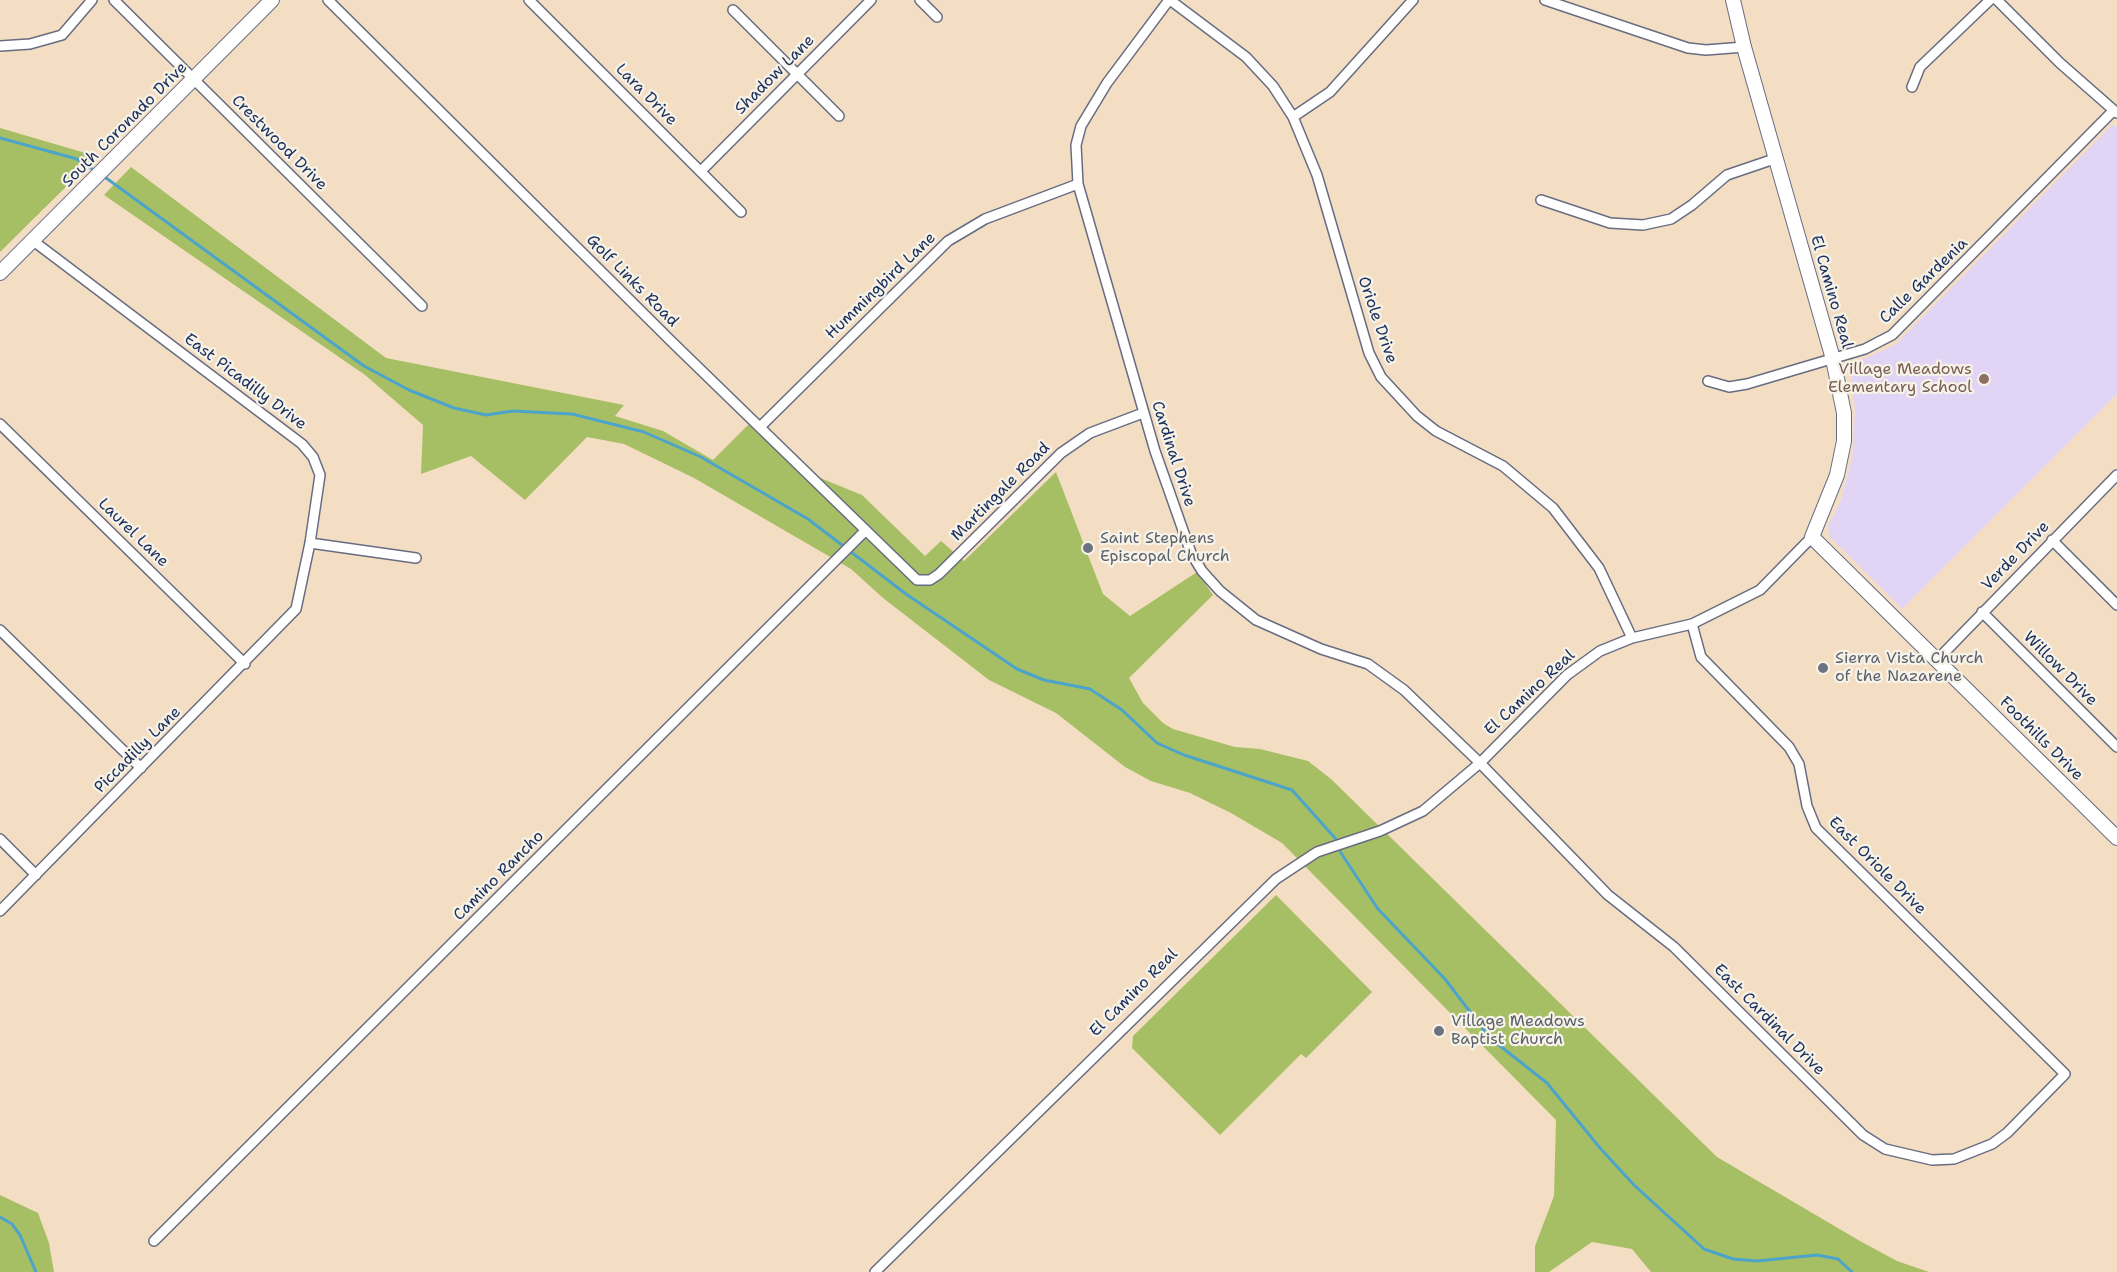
<!DOCTYPE html>
<style>
body{margin:0}
canvas{display:block;background:#f4dec3}
</style>
<canvas width="2117" height="1272"></canvas>
<script>
const g = document.querySelector('canvas').getContext('2d');
g.lineJoin = 'round';
function fillPath(path, color) {
  g.fillStyle = color;
  g.fill(path, 'evenodd');
}
function poly(rows) {
  const path = new Path2D();
  for (const r of rows) {
    path.moveTo(r[0], r[1]);
    for (let i = 2; i < r.length; i += 2) path.lineTo(r[i], r[i + 1]);
  }
  return path;
}
function stroke(path, color, width, dash) {
  g.strokeStyle = color;
  g.lineWidth = width;
  g.lineCap = dash ? 'butt' : 'round';
  g.setLineDash(dash || []);
  g.stroke(path);
}
function write(font, color, halo, rows, align = 'center') {
  g.font = font + ' "Shantell Sans",sans-serif';
  g.lineWidth = 4.5;
  g.setLineDash([]);
  g.textBaseline = 'middle';
  g.strokeStyle = halo;
  g.fillStyle = color;
  for (const [text, x, y, turn = 0] of rows) {
    g.save();
    g.translate(x, y);
    g.rotate((+turn || 0) * Math.PI / 180);
    g.textAlign = isNaN(turn) ? turn : align;
    if (halo) g.strokeText(text, 0, 0);
    g.fillText(text, 0, 0);
    g.restore();
  }
}
fillPath(poly([
 [2112,125,2117,127,2117,394,1902,609,1829,536,1828,526,1841,500,1852,459,1855,410,1850,365,1895,345]
]), '#e1d4f4');
fillPath(poly([
 [0,128,89,154,91,162,0,252],
 [131,167,386,358,624,405,615,416,663,431,713,460,749,424,813,475,862,495,925,556,941,541,964,561,1056,472,1103,594,1130,616,1197,572,1213,595,1129,678,1143,703,1163,723,1173,729,1235,747,1260,749,1308,761,1331,779,1717,1157,1860,1241,1897,1261,1929,1272,1651,1272,1632,1249,1592,1242,1549,1272,1535,1272,1535,1246,1554,1196,1556,1120,1282,843,1231,813,1190,793,1151,781,1125,767,1056,713,989,680,883,598,851,569,694,478,624,444,587,437,525,500,471,456,421,474,423,425,365,375,104,195],
 [1276,895,1372,992,1306,1058,1301,1054,1220,1135,1132,1048,1133,1036],
 [0,1195,38,1213,49,1243,54,1272,0,1272]
]), '#a7bf64');
stroke(poly([
 [0,138,77,159,97,172],
 [102,175,364,366,409,390,454,408,486,415,513,411,572,414,644,432,701,457,808,519,906,594,1017,669,1044,680,1090,689,1122,710,1157,743,1184,755,1292,790,1335,838,1341,853,1378,909,1445,979,1490,1038,1547,1083,1600,1148,1634,1185,1704,1249,1733,1259,1757,1261,1817,1255,1838,1259,1852,1272],
 [0,1217,12,1224,20,1235,36,1272]
]), '#4da4ca', 3);
const street = poly([
 [114,0,422,306],
 [328,0,671,341,917,580,930,580,939,574,1061,453,1090,433,1143,413],
 [529,0,741,212],
 [920,0,937,17],
 [1169,0,1107,83,1081,126,1076,145,1078,184,1155,451,1191,553,1202,571,1220,591,1256,620,1321,649,1368,664,1404,690,1480,763,1608,895,1674,947,1863,1135,1885,1149,1932,1160,1954,1159,1992,1144,2007,1133,2065,1074,1816,828,1807,806,1799,764,1789,747,1701,657,1692,624],
 [1170,0,1246,57,1273,86,1293,117,1317,175,1369,353,1381,377,1417,416,1436,431,1503,466,1553,508,1599,568,1632,638],
 [1545,0,1688,48,1706,50,1744,47],
 [1997,0,2060,63,2117,113],
 [733,10,839,116],
 [0,46,30,44,62,35,92,0],
 [1912,87,1920,67,1990,0],
 [1293,117,1330,92,1413,0],
 [701,171,871,0],
 [1541,200,1610,223,1643,225,1671,219,1692,205,1727,175,1777,158],
 [1708,381,1729,387,1747,384,1865,349,1892,335,2113,111],
 [0,424,245,664],
 [760,427,948,241,985,219,1078,184],
 [2052,540,2117,605],
 [310,543,416,558],
 [1982,612,2117,747],
 [0,630,141,768],
 [1937,660,2117,475],
 [0,839,36,875],
 [0,911,296,609,310,543,320,475,313,457,302,444,32,240],
 [154,1241,865,531],
 [875,1272,1276,879,1317,852,1380,831,1423,811,1480,763,1567,675,1600,651,1632,638,1692,624,1760,590,1812,537]
]);
const secondary = poly([
 [1733,0,1744,47,1833,359,1844,413,1844,441,1837,475,1812,537,2117,838],
 [0,273,272,0]
]);
stroke(street, '#676c81', 12);
stroke(secondary, '#676c81', 16);
stroke(street, '#fff', 9);
stroke(secondary, '#fff', 14);
for (const [x, y, r, color] of [
 [1984,379,6,"#8d6e63"],
 [1088,548,6,"#6b7280"],
 [1823,668,6,"#6b7280"],
 [1439,1031,6,"#6b7280"]
]) {
  const dot = new Path2D();
  dot.arc(x, y, r, 0, 2 * Math.PI);
  g.fillStyle = color;
  g.fill(dot);
  stroke(dot, '#f7f3e8', 2);
}
write('16px', '#1b2f5e', '#f7f3e8', [
 ["Shadow Lane",775,75,-45],
 ["Lara Drive",646,95,45],
 ["South Coronado Drive",125,125,-45],
 ["Crestwood Drive",279,143,45],
 ["Golf Links Road",632,281,45],
 ["Calle Gardenia",1924,281,-44],
 ["Hummingbird Lane",881,286,-44],
 ["El Camino Real",1831,292,74],
 ["Oriole Drive",1377,320,71],
 ["East Picadilly Drive",245,382,37],
 ["Cardinal Drive",1173,454,72],
 ["Martingale Road",1001,492,-45],
 ["Laurel Lane",133,533,44],
 ["Verde Drive",2016,556,-46],
 ["Willow Drive",2060,669,45],
 ["El Camino Real",1530,693,-43],
 ["Foothills Drive",2041,739,45],
 ["Piccadilly Lane",138,750,-45],
 ["East Oriole Drive",1877,866,45],
 ["Camino Rancho",499,876,-45],
 ["El Camino Real",1134,993,-45],
 ["East Cardinal Drive",1769,1020,45]
]);
write('16px', '#785e54', '#f7f3e8', [
 ["Village Meadows",1972,370],
 ["Elementary School",1972,388]
], 'right');
write('16px', '#5b616d', '#f7f3e8', [
 ["Saint Stephens",1100,539],
 ["Episcopal Church",1100,557],
 ["Sierra Vista Church",1835,659],
 ["of the Nazarene",1835,677],
 ["Village Meadows",1451,1022],
 ["Baptist Church",1451,1040]
], 'left');
</script>
